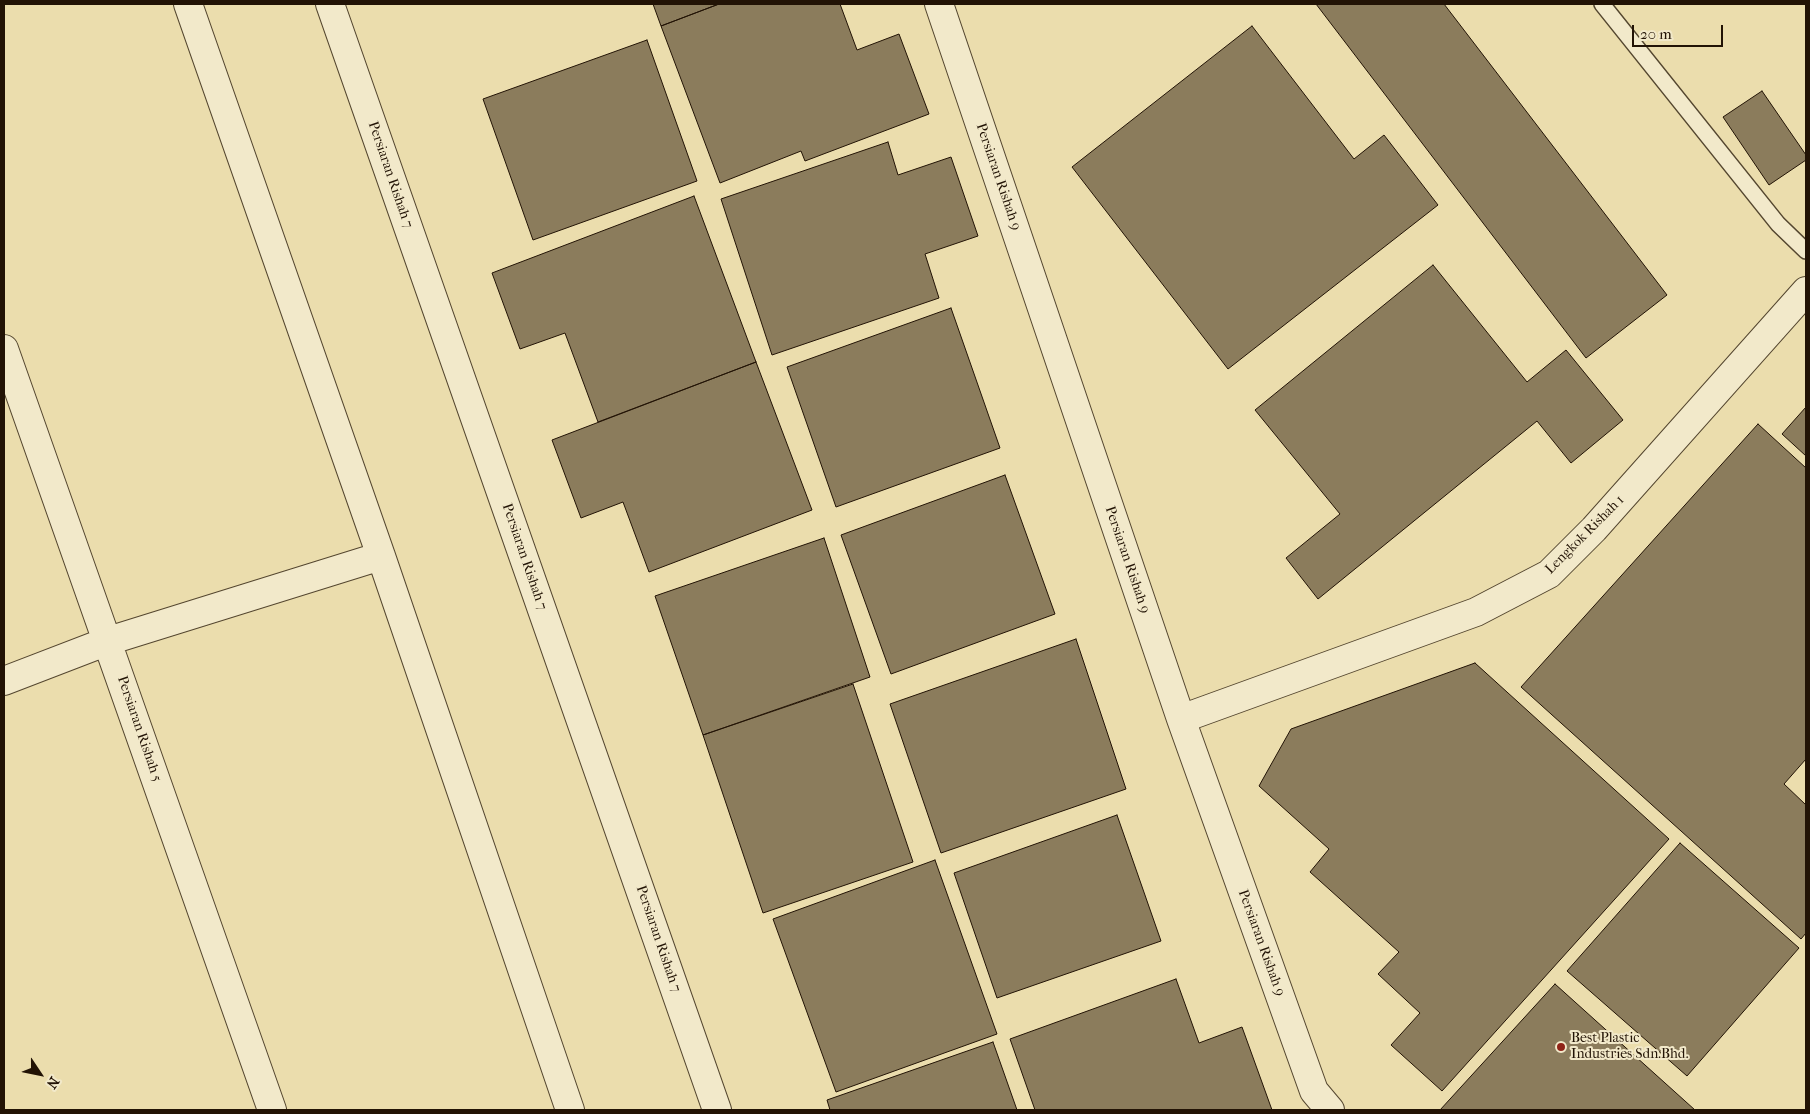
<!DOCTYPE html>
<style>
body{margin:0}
#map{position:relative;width:1810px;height:1114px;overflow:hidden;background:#ebddad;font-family:"IM FELL French Canon",serif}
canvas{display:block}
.frame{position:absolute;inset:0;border:5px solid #221305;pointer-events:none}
.north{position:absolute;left:15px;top:1049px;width:50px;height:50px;-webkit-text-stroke:4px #f2e9ca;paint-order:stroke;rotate:124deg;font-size:14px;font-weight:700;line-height:20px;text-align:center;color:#221305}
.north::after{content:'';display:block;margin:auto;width:18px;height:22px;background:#221305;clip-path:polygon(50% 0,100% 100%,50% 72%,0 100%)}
.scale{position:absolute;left:1632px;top:25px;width:91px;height:22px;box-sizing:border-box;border:2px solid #221305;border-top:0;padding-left:6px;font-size:15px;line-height:18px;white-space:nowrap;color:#221305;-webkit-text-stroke:4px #f2e9ca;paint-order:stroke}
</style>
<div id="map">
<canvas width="1810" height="1114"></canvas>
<div class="frame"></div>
<div class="north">N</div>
<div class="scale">20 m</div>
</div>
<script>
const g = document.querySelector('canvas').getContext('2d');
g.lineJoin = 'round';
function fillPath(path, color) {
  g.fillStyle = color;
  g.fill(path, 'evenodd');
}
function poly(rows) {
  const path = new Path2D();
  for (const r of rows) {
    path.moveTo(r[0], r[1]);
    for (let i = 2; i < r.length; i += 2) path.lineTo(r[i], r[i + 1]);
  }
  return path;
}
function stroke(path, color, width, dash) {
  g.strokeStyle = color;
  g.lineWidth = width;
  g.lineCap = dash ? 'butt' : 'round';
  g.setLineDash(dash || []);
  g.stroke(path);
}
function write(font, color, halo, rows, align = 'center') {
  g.font = font + ' "IM FELL French Canon",serif';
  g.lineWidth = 4;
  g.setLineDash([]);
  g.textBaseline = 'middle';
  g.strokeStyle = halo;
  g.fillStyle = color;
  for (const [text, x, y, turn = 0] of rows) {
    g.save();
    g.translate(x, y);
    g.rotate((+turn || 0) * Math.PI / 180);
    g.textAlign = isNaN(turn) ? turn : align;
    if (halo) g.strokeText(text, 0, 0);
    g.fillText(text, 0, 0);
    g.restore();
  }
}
const building = poly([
 [653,4,719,4,661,26,653,4],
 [719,4,840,4,857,50,899,34,929,114,805,161,801,151,720,183,661,26,719,4],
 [1316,4,1444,4,1667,295,1586,358,1316,4],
 [1252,26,1354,159,1384,135,1438,205,1228,369,1072,167,1252,26],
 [647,40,697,181,533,240,483,99,647,40],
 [1762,91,1806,155,1806,160,1769,185,1723,117,1762,91],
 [888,142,898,175,951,157,978,236,925,254,939,298,772,355,721,199,888,142],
 [694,196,756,362,598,422,565,333,520,349,492,273,694,196],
 [1433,265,1527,382,1566,350,1623,420,1571,463,1537,421,1318,599,1286,558,1340,514,1255,410,1433,265],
 [951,308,1000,448,836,507,787,367,951,308],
 [756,362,812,510,649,572,623,502,581,518,552,440,756,362],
 [1806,407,1806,456,1782,434,1806,407],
 [1758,424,1806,468,1806,759,1784,784,1806,805,1806,933,1801,939,1521,687,1758,424],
 [1005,475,1055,614,891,674,841,535,1005,475],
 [824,538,870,677,703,735,655,596,824,538],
 [1076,639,1126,789,941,853,890,704,1076,639],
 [1475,663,1669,839,1442,1091,1391,1045,1420,1013,1378,974,1399,952,1310,872,1329,849,1259,786,1291,729,1475,663],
 [853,684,913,862,763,913,703,735,853,684],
 [1117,815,1161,941,997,998,954,873,1117,815],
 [1680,843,1799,948,1687,1076,1567,971,1680,843],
 [935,860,997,1034,836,1092,773,919,935,860],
 [1176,979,1199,1043,1242,1027,1272,1110,1035,1110,1010,1039,1176,979],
 [1555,984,1695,1110,1440,1110,1555,984],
 [993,1042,1017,1110,830,1110,827,1100,993,1042]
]);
fillPath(building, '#8b7c5c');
stroke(building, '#221305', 1);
const service = poly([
 [1602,4,1778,224,1806,251]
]);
const minor = poly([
 [188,4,381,556,570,1110],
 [330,4,717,1110],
 [939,4,1181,719,1314,1091,1330,1110],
 [4,349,272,1110],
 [4,681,108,641,381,556],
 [1181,719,1476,612,1549,574,1594,529,1806,291]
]);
stroke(service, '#54462f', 18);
stroke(minor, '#54462f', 30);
stroke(service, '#f2e9ca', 15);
stroke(minor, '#f2e9ca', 28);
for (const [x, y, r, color] of [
 [1561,1047,5,"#8f2418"]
]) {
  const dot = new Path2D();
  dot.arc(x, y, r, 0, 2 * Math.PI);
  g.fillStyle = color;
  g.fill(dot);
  stroke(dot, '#f2e9ca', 2);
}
write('14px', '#221305', '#f2e9ca', [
 ["Persiaran Rishah 7",390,175,71],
 ["Persiaran Rishah 9",998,177,71],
 ["Lengkok Rishah 1",1585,535,-45],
 ["Persiaran Rishah 7",524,557,71],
 ["Persiaran Rishah 9",1127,560,71],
 ["Persiaran Rishah 5",139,729,71],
 ["Persiaran Rishah 7",658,939,71],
 ["Persiaran Rishah 9",1261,943,70]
]);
write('14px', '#221305', '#f2e9ca', [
 ["Best Plastic",1571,1039],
 ["Industries Sdn.Bhd.",1571,1055]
], 'left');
</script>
